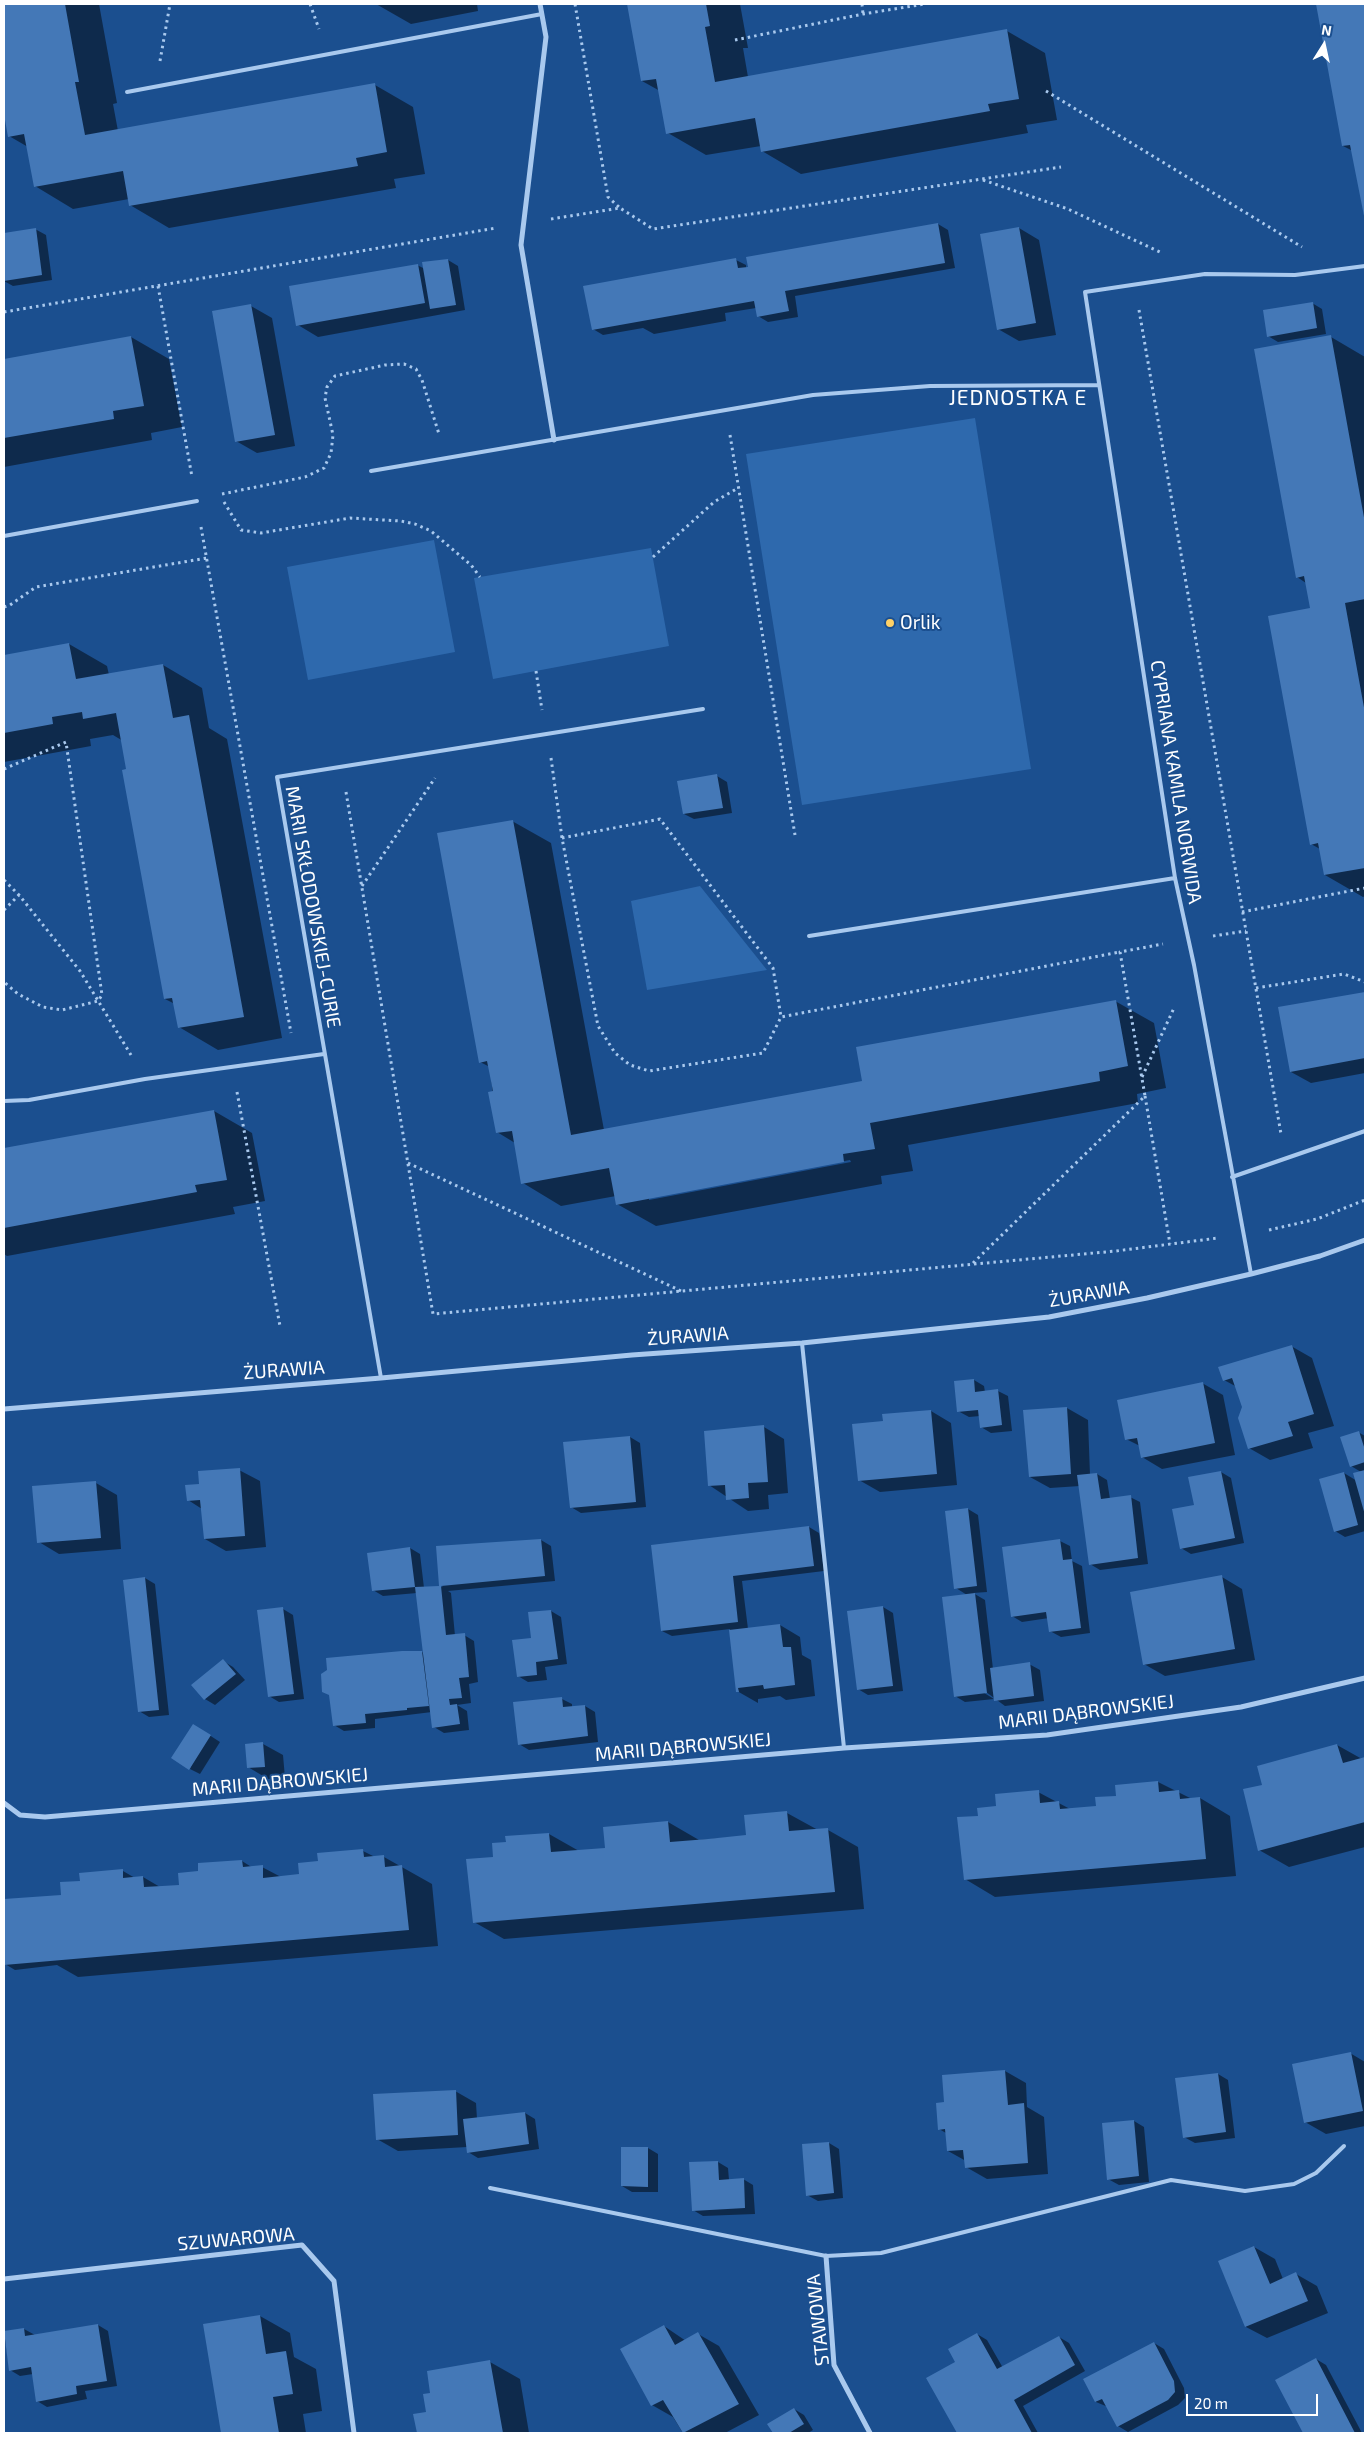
<!DOCTYPE html>
<meta charset="utf-8">
<style>
body{margin:0}
#map{position:relative;width:1369px;height:2437px;overflow:hidden;background:#1b4f8f;font-family:"Exo 2",sans-serif}
canvas{display:block}
.frame{position:absolute;inset:0;border:5px solid #fff;pointer-events:none}
.north{position:absolute;left:1299px;top:20px;width:50px;height:50px;-webkit-text-stroke:4px #1b4f8f;paint-order:stroke;rotate:10deg;font-size:14px;font-weight:700;line-height:20px;text-align:center;color:#fff}
.north::after{content:'';display:block;margin:auto;width:18px;height:22px;background:#fff;clip-path:polygon(50% 0,100% 100%,50% 72%,0 100%)}
.scale{position:absolute;left:1186px;top:2394px;width:132px;height:22px;box-sizing:border-box;border:2px solid #fff;border-top:0;padding-left:6px;font-size:15px;line-height:18px;white-space:nowrap;color:#fff;-webkit-text-stroke:4px #1b4f8f;paint-order:stroke}
</style>
<div id="map">
<canvas width="1369" height="2437"></canvas>
<div class="frame"></div>
<div class="north">N</div>
<div class="scale">20 m</div>
</div>
<script>
const g = document.querySelector('canvas').getContext('2d');
g.lineJoin = 'round';
function fillPath(path, color) {
  g.fillStyle = color;
  g.fill(path, 'evenodd');
}
function poly(rows) {
  const path = new Path2D();
  for (const r of rows) {
    path.moveTo(r[0], r[1]);
    for (let i = 2; i < r.length; i += 2) path.lineTo(r[i], r[i + 1]);
  }
  return path;
}
function stroke(path, color, width, dash) {
  g.strokeStyle = color;
  g.lineWidth = width;
  g.lineCap = dash ? 'butt' : 'round';
  g.setLineDash(dash || []);
  g.stroke(path);
}
function write(font, color, halo, rows, align = 'center') {
  g.font = font + ' "Exo 2",sans-serif';
  g.lineWidth = 4;
  g.setLineDash([]);
  g.textBaseline = 'middle';
  g.strokeStyle = halo;
  g.fillStyle = color;
  for (const [text, x, y, turn = 0] of rows) {
    g.save();
    g.translate(x, y);
    g.rotate((+turn || 0) * Math.PI / 180);
    g.textAlign = isNaN(turn) ? turn : align;
    if (halo) g.strokeText(text, 0, 0);
    g.fillText(text, 0, 0);
    g.restore();
  }
}
fillPath(poly([
 [975,418,1031,769,802,805,746,454],
 [434,540,455,652,308,680,287,567],
 [651,548,669,646,493,679,474,578],
 [700,886,767,970,647,990,631,901]
]), '#2e69ad');
fillPath(poly([
 [4,4,99,4,117,103,113,104,118,131,375,85,413,107,425,174,394,179,396,188,169,228,130,205,129,199,73,209,35,186,28,147,9,136,4,107],
 [376,4,477,4,478,11,411,24],
 [628,4,740,4,748,48,743,48,748,77,1007,31,1045,53,1057,120,1026,125,1028,133,801,174,762,151,761,146,706,155,668,133,660,91,642,81],
 [1317,4,1365,4,1365,219,1353,151,1343,146],
 [938,224,948,230,955,268,795,296,798,317,768,322,758,316,756,308,725,313,726,321,654,334,643,328,603,335,593,329,736,260,746,265,746,269],
 [1019,228,1039,240,1056,335,1019,341,998,329],
 [35,229,46,235,52,280,13,286,4,281,4,234],
 [448,260,458,266,465,310,318,337,298,325,417,265,425,269],
 [1312,303,1322,309,1326,334,1278,342,1268,336],
 [251,306,272,318,295,446,257,453,236,441],
 [131,337,169,359,182,427,151,433,152,440,4,467,4,360],
 [1331,337,1365,357,1365,896,1363,897,1325,875,1320,849,1311,844,1311,609,1306,583,1297,577],
 [69,644,107,666,109,675,163,665,202,688,209,728,227,739,282,1038,218,1050,179,1027,175,1004,165,999,123,741,113,735,90,739,91,746,4,762,4,656],
 [717,776,727,782,732,813,694,819,684,814],
 [512,821,551,843,604,1130,864,1082,1115,1001,1154,1023,1166,1088,1137,1094,1138,1103,908,1145,913,1171,881,1176,882,1184,656,1226,617,1204,616,1196,561,1206,523,1183,515,1143,497,1132,490,1067,480,1062],
 [850,1160,851,1162,649,1200,649,1197],
 [1365,993,1365,1073,1311,1083,1291,1072,1279,1008],
 [214,1111,252,1133,265,1201,233,1207,235,1214,7,1256,4,1254,4,1150],
 [1291,1346,1312,1358,1334,1426,1308,1433,1313,1448,1270,1460,1249,1448,1243,1408,1237,1387,1224,1380],
 [974,1380,984,1386,985,1392,998,1391,1008,1396,1012,1431,991,1433,981,1427,980,1416,969,1417,958,1411],
 [1202,1383,1223,1395,1235,1455,1162,1469,1142,1457,1140,1446,1126,1439],
 [1067,1408,1088,1420,1090,1475,1097,1474,1107,1480,1110,1499,1130,1497,1140,1502,1148,1564,1100,1570,1090,1564,1080,1486,1050,1488,1030,1477,1024,1411],
 [931,1411,951,1423,957,1485,880,1492,859,1480,884,1422],
 [764,1427,784,1439,788,1493,768,1495,769,1509,748,1511,709,1485],
 [1358,1432,1365,1436,1365,1531,1345,1537,1335,1531,1344,1473,1357,1481,1361,1472,1351,1466],
 [630,1437,640,1443,646,1507,581,1513,571,1507],
 [239,1470,260,1481,266,1547,226,1551,205,1539,202,1509,188,1500,200,1485],
 [1221,1472,1231,1478,1244,1543,1191,1554,1181,1548,1195,1506],
 [96,1483,117,1495,121,1549,59,1554,39,1542],
 [968,1509,978,1515,987,1592,973,1593,985,1600,993,1669,1029,1664,1040,1670,1044,1701,1005,1706,982,1689,981,1691,994,1699,965,1702,955,1696,967,1595,956,1588],
 [809,1527,819,1533,824,1571,742,1581,748,1629,780,1625,800,1637,802,1655,811,1660,815,1696,786,1700,780,1696,758,1699,758,1703,737,1691,730,1629,672,1636,662,1631,652,1546],
 [541,1540,551,1546,555,1581,448,1591,451,1593,455,1636,464,1635,474,1641,478,1682,469,1684,471,1703,457,1705,467,1711,469,1730,444,1733,434,1727,432,1712,375,1719,375,1728,344,1731,334,1725,422,1652,425,1654,417,1593,383,1596,373,1590,410,1548,420,1554,424,1588,443,1587,440,1585],
 [1060,1541,1070,1546,1072,1561,1082,1566,1090,1633,1061,1637,1050,1631,1049,1618,1022,1622,1012,1616],
 [1222,1577,1242,1589,1255,1660,1165,1676,1144,1664],
 [145,1578,155,1584,169,1715,149,1717,139,1711],
 [883,1607,893,1613,903,1691,868,1695,858,1689],
 [283,1609,293,1615,304,1699,279,1702,269,1696],
 [551,1611,561,1617,567,1664,545,1667,547,1680,528,1682,518,1676,532,1639],
 [223,1661,233,1667,245,1680,215,1705,205,1699,193,1685],
 [562,1699,572,1704,572,1708,585,1706,595,1712,598,1742,529,1750,519,1744],
 [203,1731,220,1742,200,1774,190,1769],
 [263,1744,283,1755,285,1778,268,1779,248,1767],
 [1337,1745,1362,1759,1365,1758,1365,1847,1289,1867,1259,1850,1264,1786],
 [1158,1782,1192,1799,1200,1798,1230,1816,1236,1876,995,1897,965,1879,979,1817,998,1807,1038,1792,1070,1809,1097,1807,1117,1797,1116,1786],
 [787,1813,818,1830,828,1830,858,1847,864,1909,504,1939,474,1922,494,1858,507,1843,549,1834,579,1851,607,1849,668,1822,699,1840,747,1836],
 [363,1851,375,1857,384,1857,432,1884,438,1946,78,1977,57,1965,15,1970,5,1964,4,1901,62,1896,81,1883,123,1871,135,1878,143,1877,160,1887,181,1886,199,1873,242,1861,253,1868,262,1867,281,1877,301,1875,320,1862],
 [1350,2053,1365,2062,1365,2126,1326,2134,1305,2122],
 [1005,2071,1026,2083,1027,2107,1044,2117,1048,2174,987,2179,966,2167,966,2161,948,2151,946,2133,939,2129,946,2103],
 [1218,2074,1228,2080,1235,2138,1195,2143,1184,2137],
 [455,2091,476,2103,477,2119,525,2113,535,2119,539,2149,478,2158,468,2152,467,2147,398,2151,377,2139],
 [1134,2121,1144,2127,1149,2182,1119,2185,1108,2179],
 [829,2143,839,2149,843,2198,818,2201,807,2195,804,2145],
 [648,2148,658,2154,658,2192,632,2192,622,2186],
 [718,2162,728,2168,729,2180,743,2179,753,2185,755,2214,703,2216,693,2210],
 [1254,2247,1275,2259,1283,2279,1296,2274,1317,2286,1328,2313,1267,2338,1246,2327,1219,2262],
 [260,2316,290,2333,294,2357,316,2369,322,2411,303,2414,306,2433,222,2433,204,2325],
 [98,2325,108,2331,117,2386,85,2391,87,2399,47,2407,37,2401,33,2374,20,2376,10,2370,4,2333,24,2329,35,2335],
 [664,2326,686,2341,698,2334,719,2346,759,2415,725,2433,683,2433,673,2417,652,2405],
 [977,2334,987,2340,1003,2368,1059,2337,1069,2343,1085,2371,1023,2406,1038,2433,959,2433,928,2378,957,2362],
 [1154,2343,1164,2349,1184,2388,1185,2398,1178,2405,1128,2432,1118,2426,1108,2407,1096,2402,1085,2380],
 [1316,2359,1326,2365,1362,2433,1304,2433,1276,2380],
 [490,2362,520,2379,529,2433,418,2433,414,2415,428,2413,431,2394],
 [794,2409,804,2415,813,2430,808,2433,774,2433,769,2425]
]), '#0007');
fillPath(poly([
 [4,4,65,4,79,82,75,82,85,135,375,83,387,152,356,158,358,166,129,206,123,171,34,187,24,134,8,137,4,114],
 [627,4,706,4,710,26,705,27,715,82,1007,29,1019,99,988,104,990,111,761,152,755,118,666,134,656,79,641,81],
 [1316,4,1365,4,1365,221,1350,145,1342,146],
 [938,223,945,263,785,291,789,311,757,317,754,301,592,330,583,286,736,258,738,268,748,267,746,257],
 [1019,227,1036,323,997,330,980,234],
 [36,228,42,275,4,281,4,233],
 [448,259,456,305,430,309,422,262],
 [418,264,425,303,296,326,289,286],
 [1313,302,1317,328,1267,337,1263,310],
 [251,304,275,435,235,442,212,311],
 [1331,335,1365,523,1365,599,1345,603,1365,713,1365,868,1324,875,1318,843,1310,845,1268,616,1310,608,1304,576,1296,578,1254,349],
 [131,336,144,406,113,411,114,419,4,438,4,359],
 [69,643,76,679,163,664,173,718,189,715,244,1017,178,1028,172,998,164,999,122,770,126,769,116,713,83,719,82,712,52,717,53,724,4,733,4,655],
 [717,774,723,808,683,814,677,781],
 [513,820,571,1135,862,1081,856,1047,1116,1000,1128,1066,1099,1072,1100,1081,870,1123,875,1149,843,1154,844,1162,616,1205,609,1168,521,1184,512,1131,496,1133,488,1092,493,1091,487,1061,479,1063,437,833],
 [1365,992,1365,1058,1290,1072,1278,1007],
 [214,1110,227,1180,195,1185,197,1192,4,1228,4,1148],
 [1292,1345,1314,1414,1288,1422,1293,1436,1248,1449,1238,1418,1242,1407,1232,1378,1223,1381,1218,1367],
 [974,1379,975,1392,998,1389,1002,1425,980,1428,978,1410,957,1412,954,1381],
 [1203,1382,1215,1443,1141,1458,1137,1438,1125,1440,1117,1400],
 [1067,1407,1071,1474,1029,1477,1023,1410],
 [931,1410,937,1474,858,1481,852,1424,883,1421,882,1414],
 [764,1425,768,1482,748,1483,749,1498,726,1500,725,1485,708,1486,704,1431],
 [1359,1431,1365,1450,1365,1462,1350,1467,1340,1437],
 [630,1436,636,1502,570,1508,563,1442],
 [240,1468,245,1536,204,1539,200,1500,187,1501,185,1485,199,1484,198,1471],
 [1365,1470,1365,1515,1353,1473],
 [1221,1471,1235,1538,1180,1549,1172,1509,1194,1505,1188,1477],
 [1344,1472,1358,1525,1334,1532,1319,1479],
 [1097,1473,1101,1499,1131,1495,1138,1558,1089,1565,1077,1475],
 [96,1481,101,1538,37,1543,32,1486],
 [968,1508,977,1586,954,1589,945,1511],
 [809,1526,814,1566,733,1576,738,1622,661,1631,651,1545],
 [541,1539,545,1576,441,1586,446,1635,465,1633,469,1677,459,1678,462,1698,449,1699,450,1705,457,1704,460,1724,432,1728,415,1587,439,1586,436,1546],
 [1060,1539,1063,1560,1072,1559,1081,1628,1049,1632,1046,1612,1011,1617,1002,1547],
 [410,1547,415,1587,372,1591,367,1553],
 [1222,1575,1235,1649,1143,1665,1130,1592],
 [145,1577,159,1710,138,1712,123,1580],
 [975,1593,987,1693,954,1697,942,1597],
 [883,1606,893,1686,857,1690,847,1611],
 [283,1607,294,1694,268,1697,257,1610],
 [551,1610,558,1659,536,1662,537,1675,517,1677,512,1640,531,1638,528,1612],
 [780,1624,783,1647,791,1647,795,1685,764,1689,763,1685,738,1688,739,1692,736,1692,729,1630],
 [402,1651,422,1651,429,1706,407,1708,407,1710,365,1714,366,1723,333,1726,329,1695,322,1692,321,1674,327,1670,326,1658],
 [223,1659,236,1674,204,1700,191,1685],
 [1030,1662,1034,1696,994,1701,990,1668],
 [562,1697,563,1707,585,1705,588,1736,518,1745,513,1702],
 [193,1724,211,1735,189,1770,171,1758],
 [263,1742,265,1767,247,1768,245,1744],
 [1337,1744,1343,1763,1365,1757,1365,1822,1258,1851,1243,1789,1262,1785,1257,1766],
 [1158,1781,1159,1792,1179,1790,1180,1799,1200,1797,1206,1859,964,1880,957,1817,978,1816,977,1808,996,1806,995,1794,1039,1790,1040,1803,1059,1801,1060,1809,1096,1806,1095,1797,1116,1796,1115,1785],
 [787,1811,789,1831,828,1828,835,1892,473,1923,466,1859,493,1857,492,1843,506,1842,505,1836,549,1833,551,1852,605,1848,603,1827,668,1821,670,1842,708,1839,746,1835,744,1815],
 [363,1849,364,1857,384,1855,385,1867,402,1865,409,1930,4,1965,4,1899,61,1895,60,1882,80,1881,79,1873,123,1869,123,1878,143,1876,144,1887,162,1886,179,1885,178,1873,198,1871,198,1863,242,1860,243,1867,263,1865,263,1878,299,1874,298,1863,318,1861,317,1853],
 [1351,2052,1363,2111,1304,2123,1292,2064],
 [1005,2070,1008,2105,1024,2103,1028,2163,965,2168,963,2150,947,2151,945,2129,938,2130,936,2103,944,2102,942,2075],
 [1218,2073,1226,2132,1183,2138,1175,2078],
 [456,2090,458,2135,376,2140,373,2094],
 [525,2112,529,2144,467,2153,463,2119],
 [1134,2120,1139,2176,1107,2180,1102,2123],
 [829,2142,834,2193,806,2196,802,2144],
 [621,2147,648,2147,648,2187,621,2186],
 [718,2161,719,2180,744,2178,745,2208,692,2211,689,2162],
 [1254,2246,1270,2284,1296,2272,1308,2301,1245,2327,1218,2261],
 [260,2315,266,2354,286,2351,293,2394,273,2397,279,2433,221,2433,203,2324],
 [98,2324,107,2381,76,2386,77,2394,36,2402,31,2367,9,2371,4,2331,24,2328,25,2336],
 [664,2325,675,2345,698,2332,739,2404,683,2433,663,2400,651,2406,620,2349],
 [977,2333,997,2369,1059,2336,1075,2365,1014,2400,1032,2433,957,2433,926,2378,955,2362,948,2349],
 [1154,2342,1174,2381,1175,2392,1168,2400,1117,2427,1102,2399,1095,2402,1083,2379],
 [1316,2358,1355,2433,1303,2433,1275,2380],
 [490,2360,503,2433,417,2433,413,2414,426,2412,423,2394,430,2393,427,2371],
 [794,2408,804,2424,789,2433,773,2433,767,2424]
]), '#4478b7');
stroke(poly([
 [310,4,319,29],
 [575,4,608,197,620,208],
 [862,4,863,14],
 [735,40,863,14,925,4],
 [160,61,170,4],
 [1046,91,1302,247],
 [983,180,1068,209,1162,253],
 [551,219,620,208,653,229,1061,167],
 [158,286,192,477],
 [1139,310,1281,1134],
 [4,312,496,228],
 [730,435,795,835],
 [222,494,305,477,324,468,331,453,333,435,325,398,327,387,335,376,385,365,404,364,416,369,422,380,439,434],
 [224,502,241,530,261,533,350,518,401,521,415,524,431,531,471,565,480,577],
 [201,527,291,1033],
 [653,557,714,502,738,488],
 [4,607,10,605,36,587,207,558],
 [536,671,542,710],
 [551,758,562,838,598,1026,615,1053,630,1065,649,1071,763,1053,781,1017],
 [4,769,66,742,102,995,98,1001,62,1010,43,1007,18,994,4,982],
 [346,792,433,1314,1116,1251,1218,1238],
 [562,838,660,819,773,968,781,1017,1120,952],
 [4,880,19,895,80,971,131,1055],
 [362,886,435,778],
 [4,910,19,895],
 [1242,912,1365,888],
 [1213,936,1246,931],
 [1256,988,1344,974,1365,982],
 [1142,1077,1174,1008],
 [237,1092,280,1326],
 [1145,1096,1170,1244],
 [408,1163,681,1291],
 [1269,1230,1317,1219,1365,1200],
 [973,1263,1145,1096,1120,952,1163,944]
]), '#a9c9ee', 3, [2.5, 4]);
stroke(poly([
 [127,92,542,14],
 [371,471,813,395,930,386,1099,385],
 [4,536,197,501],
 [809,936,1175,878],
 [4,1101,29,1100,145,1079,324,1054],
 [1232,1177,1365,1131],
 [1251,1274,1194,965,1175,878,1085,292,1205,274,1295,275,1365,266],
 [802,1343,844,1748],
 [381,1378,277,777,703,709],
 [490,2188,826,2256,881,2253,1171,2180,1245,2191,1294,2184,1316,2173,1344,2146]
]), '#a9c9ee', 4);
stroke(poly([
 [540,4,546,37,521,245,554,440],
 [4,1409,381,1378,632,1355,802,1343,1049,1317,1147,1298,1251,1274,1320,1256,1365,1240],
 [4,1803,20,1815,45,1817,844,1748,1047,1735,1241,1707,1365,1678],
 [826,2256,834,2365,870,2433],
 [4,2279,302,2245,334,2281,354,2433]
]), '#a9c9ee', 5);
for (const [x, y, r, color] of [
 [890,623,5,"#ffd166"]
]) {
  const dot = new Path2D();
  dot.arc(x, y, r, 0, 2 * Math.PI);
  g.fillStyle = color;
  g.fill(dot);
  stroke(dot, '#1b4f8f', 2);
}
write('19px', '#fff', '#1b4f8f', [
 ["Orlik",900,623]
], 'left');
write('19px', '#fff', '#1b4f8f', [
 ["CYPRIANA KAMILA NORWIDA",1176,782,81],
 ["MARII SKŁODOWSKIEJ-CURIE",313,907,80],
 ["ŻURAWIA",1089,1294,-10],
 ["ŻURAWIA",688,1336,-4],
 ["ŻURAWIA",284,1370,-4],
 ["MARII DĄBROWSKIEJ",1086,1712,-7],
 ["MARII DĄBROWSKIEJ",683,1747,-5],
 ["MARII DĄBROWSKIEJ",280,1782,-5],
 ["SZUWAROWA",236,2239,-5],
 ["STAWOWA",818,2320,-96]
]);
g.letterSpacing = '1px';
write('21px', '#fff', '#1b4f8f', [
 ["JEDNOSTKA E",1018,398]
]);
g.letterSpacing = '0px';
</script>
